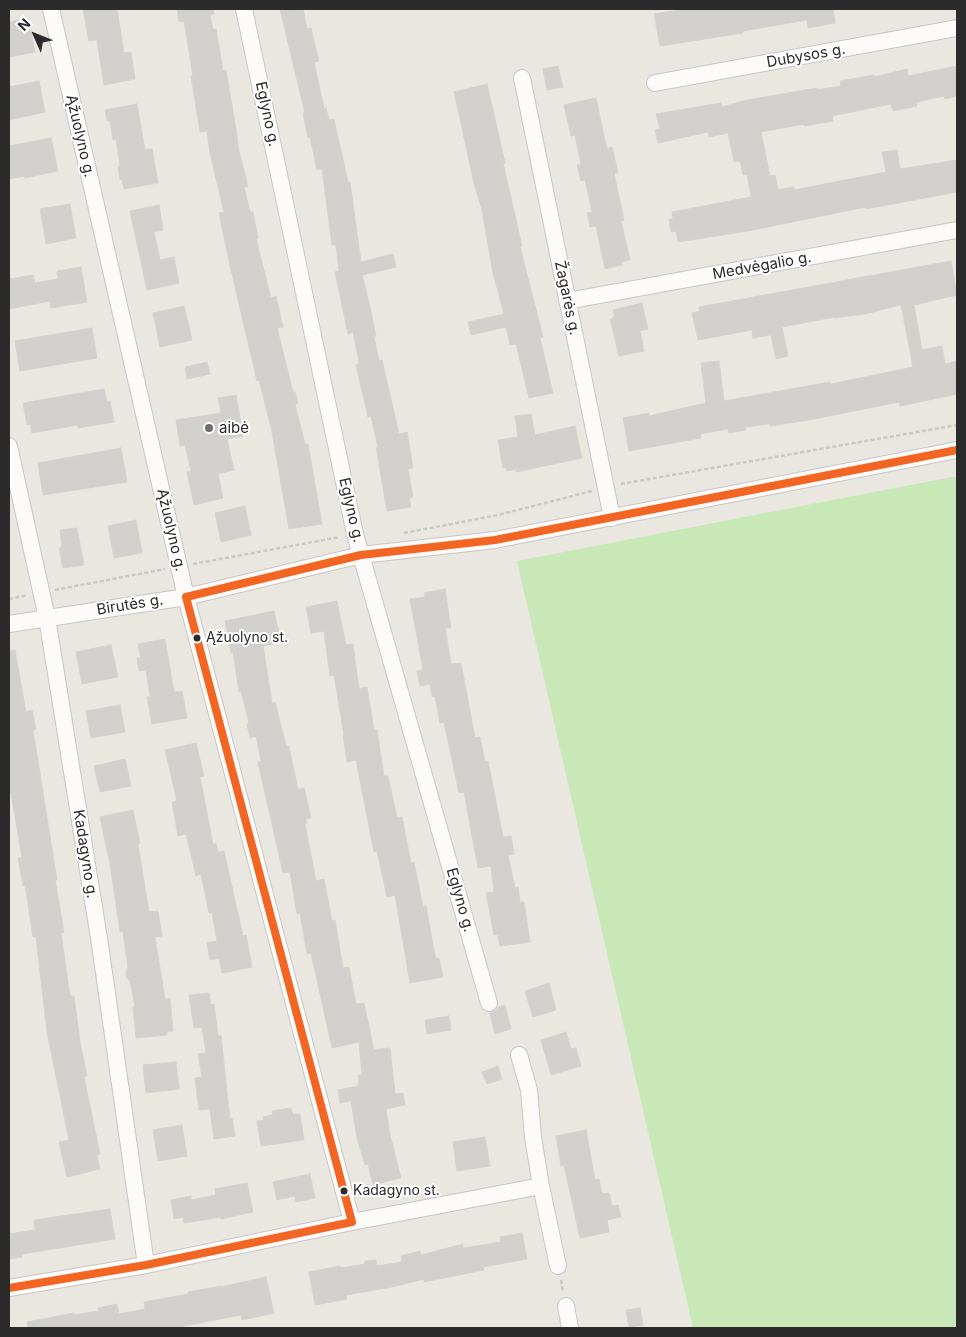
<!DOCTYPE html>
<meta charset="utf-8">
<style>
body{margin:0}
#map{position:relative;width:966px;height:1337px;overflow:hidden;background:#eae7e1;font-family:Inter,sans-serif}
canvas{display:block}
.frame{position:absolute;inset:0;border:10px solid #2b2b2b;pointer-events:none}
.north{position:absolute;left:10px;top:10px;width:50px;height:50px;-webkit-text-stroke:4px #fff;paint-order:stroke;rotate:314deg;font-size:14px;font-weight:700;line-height:20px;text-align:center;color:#2b2b2b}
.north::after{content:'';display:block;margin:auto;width:18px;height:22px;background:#2b2b2b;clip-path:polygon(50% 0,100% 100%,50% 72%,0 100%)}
</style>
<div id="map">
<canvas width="966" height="1337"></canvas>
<div class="frame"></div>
<div class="north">N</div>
</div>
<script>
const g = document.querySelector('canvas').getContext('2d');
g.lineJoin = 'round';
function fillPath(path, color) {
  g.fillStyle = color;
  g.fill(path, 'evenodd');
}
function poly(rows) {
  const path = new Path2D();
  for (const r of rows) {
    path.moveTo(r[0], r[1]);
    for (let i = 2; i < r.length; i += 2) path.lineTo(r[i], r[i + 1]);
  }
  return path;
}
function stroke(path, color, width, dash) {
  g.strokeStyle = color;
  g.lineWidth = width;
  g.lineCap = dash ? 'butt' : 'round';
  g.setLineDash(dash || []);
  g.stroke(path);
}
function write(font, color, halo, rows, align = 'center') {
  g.font = font + ' Inter,sans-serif';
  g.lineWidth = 4;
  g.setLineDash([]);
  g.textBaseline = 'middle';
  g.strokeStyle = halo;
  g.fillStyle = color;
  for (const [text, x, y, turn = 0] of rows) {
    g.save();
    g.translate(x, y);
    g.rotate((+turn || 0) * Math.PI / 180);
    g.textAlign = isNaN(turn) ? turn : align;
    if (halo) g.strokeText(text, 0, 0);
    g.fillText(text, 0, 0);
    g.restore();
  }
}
fillPath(poly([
 [957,476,957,1328,693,1328,517,561]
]), '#c8e8b8');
const building = poly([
 [83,9,117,9,124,53,131,52,135,79,104,85,97,40,89,41,83,9],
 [177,9,213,9,214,14,210,15,213,29,216,29,223,71,226,70,234,117,238,143,237,143,248,187,244,187,250,212,253,212,258,238,256,239,271,298,276,296,283,327,277,328,293,392,295,392,298,403,295,404,305,444,308,444,322,524,289,529,272,432,259,380,257,381,229,261,219,213,224,212,210,153,207,131,200,132,191,76,193,76,184,21,179,22,177,9],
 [280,9,303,9,307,29,311,28,319,61,314,62,324,108,326,108,329,120,334,119,348,182,350,182,361,262,393,254,396,267,362,275,370,307,376,336,374,337,379,361,382,360,399,434,407,432,413,468,408,469,413,497,409,498,411,507,387,511,376,447,378,447,371,416,368,417,356,365,359,364,358,356,353,332,348,334,335,272,339,271,336,245,332,245,322,169,317,170,310,137,308,138,303,113,305,113,280,9],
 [686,9,833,9,835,23,808,28,807,20,743,31,743,33,660,46,654,14,686,9],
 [21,19,22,22,25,21,27,31,31,31,35,52,9,57,9,22,21,19],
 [558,66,563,87,547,90,543,69,558,66],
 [957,66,957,96,945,99,944,96,916,102,917,106,893,111,891,104,832,116,833,121,804,126,804,124,761,132,770,176,775,175,778,190,794,187,794,190,886,172,882,152,897,150,900,169,957,160,957,192,866,209,866,207,748,231,678,242,676,231,671,232,669,219,673,219,672,212,751,197,747,174,743,175,740,161,734,162,728,133,709,137,708,132,658,143,655,130,660,129,656,114,721,103,722,107,747,100,817,88,817,90,841,86,840,81,874,75,874,77,907,69,908,76,957,66],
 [39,81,45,112,9,120,9,87,39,81],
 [487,84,505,163,503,163,522,246,520,247,543,337,540,338,553,393,529,398,516,344,510,345,506,327,471,335,468,322,504,314,493,273,482,210,474,183,454,92,487,84],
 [596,98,606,145,608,149,612,147,618,173,614,173,624,220,621,221,630,260,621,262,622,265,605,269,596,226,590,227,587,213,592,212,585,180,581,181,577,165,581,164,575,135,571,136,564,105,596,98],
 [137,104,145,150,152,149,158,183,124,189,122,179,120,180,118,167,120,166,116,139,113,140,110,121,107,121,105,110,137,104],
 [51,138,58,171,25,178,25,176,9,179,9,146,51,138],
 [70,204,76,238,46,244,40,209,70,204],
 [159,205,163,230,154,232,160,260,174,257,179,283,147,290,130,211,159,205],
 [951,261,957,295,914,305,922,350,942,346,945,364,957,361,957,394,900,406,899,402,809,420,770,426,769,424,745,427,746,430,729,433,728,429,700,434,701,438,629,451,623,418,649,413,649,416,706,403,701,363,719,361,724,401,830,382,831,384,913,367,901,305,865,314,835,318,835,317,782,327,788,356,776,359,771,335,753,338,752,330,698,340,692,313,700,311,699,307,951,261],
 [81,267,87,302,51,308,50,301,9,309,9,279,33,275,35,283,58,279,57,271,81,267],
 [642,303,648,329,640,331,644,351,619,356,610,319,615,317,613,310,642,303],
 [184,306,192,340,160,347,153,313,184,306],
 [92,328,97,358,20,371,15,341,92,328],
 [207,362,210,374,187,379,185,367,207,362],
 [104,389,107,402,110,401,114,422,78,428,78,425,32,433,30,424,27,425,23,403,104,389],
 [236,395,243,436,227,439,234,470,218,474,223,498,194,505,187,472,191,471,185,445,180,446,176,420,221,413,218,398,236,395],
 [531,414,535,435,575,426,582,458,516,472,516,469,507,471,506,468,503,468,498,440,518,437,515,416,531,414],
 [121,448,127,482,43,495,38,463,121,448],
 [245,506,251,535,221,542,215,513,245,506],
 [136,520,142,553,114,558,108,526,136,520],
 [77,528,84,565,63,568,59,548,62,548,60,530,77,528],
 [445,589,451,628,445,628,451,664,461,663,475,738,480,737,485,762,488,761,503,837,511,836,514,854,508,855,515,888,518,887,520,902,524,902,530,942,500,946,498,935,494,935,486,893,494,892,491,866,478,868,464,792,459,793,444,722,440,723,435,696,432,697,430,684,420,686,417,671,423,670,410,599,425,597,424,593,445,589],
 [337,601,346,645,353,644,359,689,367,687,374,730,377,730,384,776,388,776,397,818,402,817,411,863,414,862,423,907,426,906,434,951,436,958,439,958,443,977,410,983,395,895,387,897,377,851,374,852,356,760,347,762,343,735,344,735,334,675,330,676,324,631,311,633,306,607,337,601],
 [274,611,281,642,263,646,272,703,275,702,286,746,289,746,298,790,304,788,311,818,306,819,307,823,305,824,316,881,324,879,332,921,335,920,343,968,349,967,356,1004,364,1003,374,1050,390,1048,395,1094,403,1093,405,1105,386,1109,390,1135,401,1178,373,1185,368,1164,365,1165,357,1138,351,1101,340,1103,338,1090,359,1086,358,1075,362,1075,359,1042,332,1048,311,953,307,954,300,913,297,914,290,872,283,873,258,762,261,761,256,736,250,738,247,724,249,723,241,691,239,692,233,652,231,653,225,621,274,611],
 [165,639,174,692,182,691,187,718,152,724,147,697,150,697,146,670,139,671,137,658,141,658,138,644,165,639],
 [111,645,118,677,82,684,76,652,111,645],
 [15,650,26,712,32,710,36,729,33,730,57,880,55,880,64,932,61,933,70,996,74,996,80,1042,87,1076,84,1077,100,1154,97,1155,100,1169,67,1177,59,1142,69,1140,47,1032,36,937,33,937,25,885,23,886,18,858,22,858,11,793,9,794,9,651,15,650],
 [120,705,125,732,91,738,86,711,120,705],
 [196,743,204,776,200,777,213,844,216,844,218,852,224,851,243,936,246,935,252,967,222,973,219,958,210,960,207,943,217,941,212,913,209,913,201,874,196,876,186,834,178,836,172,802,177,801,165,750,196,743],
 [125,759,131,786,100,792,94,766,125,759],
 [133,810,140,843,138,844,149,912,158,911,162,936,155,937,165,999,170,998,173,1031,167,1032,167,1035,136,1038,133,1007,135,1007,130,981,127,978,126,972,128,968,123,932,120,932,110,864,100,817,133,810],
 [549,983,556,1010,533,1017,525,991,549,983],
 [209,993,211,1005,214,1004,218,1036,221,1036,230,1119,232,1118,235,1136,214,1139,210,1109,199,1110,195,1078,202,1077,198,1054,206,1053,202,1027,194,1028,189,995,209,993],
 [505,1005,511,1029,495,1034,490,1013,496,1010,498,1007,505,1005],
 [449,1016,451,1030,427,1034,425,1020,449,1016],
 [566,1032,571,1049,576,1048,581,1066,551,1075,541,1040,566,1032],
 [176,1062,179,1089,146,1093,143,1065,176,1062],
 [498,1066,502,1079,487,1084,482,1072,498,1066],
 [291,1108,293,1115,300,1114,304,1140,261,1146,257,1121,264,1120,263,1117,273,1115,272,1111,291,1108],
 [182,1125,187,1156,158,1161,153,1130,182,1125],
 [586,1130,595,1180,599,1179,602,1194,609,1193,612,1206,618,1205,621,1217,607,1220,609,1232,580,1238,564,1165,561,1166,556,1136,586,1130],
 [485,1137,490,1166,457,1171,453,1142,485,1137],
 [310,1174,315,1198,296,1202,295,1196,277,1200,273,1182,310,1174],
 [247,1183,253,1212,221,1219,221,1217,184,1223,183,1217,174,1219,171,1200,191,1196,191,1200,216,1195,215,1189,247,1183],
 [110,1209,115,1239,22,1254,22,1257,9,1259,9,1234,35,1230,34,1220,110,1209],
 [522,1233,527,1259,483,1267,484,1270,424,1282,424,1279,392,1287,346,1295,347,1299,315,1305,309,1272,340,1266,341,1268,365,1264,365,1261,376,1260,377,1266,402,1262,401,1256,420,1251,421,1255,463,1244,463,1248,501,1242,500,1237,522,1233],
 [266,1277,274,1313,242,1320,241,1315,179,1327,180,1328,28,1328,27,1322,74,1313,74,1315,99,1311,98,1308,117,1304,119,1314,145,1309,144,1302,188,1294,188,1292,221,1286,221,1287,266,1277],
 [640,1308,643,1325,629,1327,626,1310,640,1308]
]);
fillPath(building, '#d2d0cc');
stroke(building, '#d5d2cd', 1);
const minor = poly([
 [51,9,186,597,352,1222],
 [244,9,355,534,489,1003],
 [522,78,612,518],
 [655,83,957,28],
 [567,301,957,230],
 [9,446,47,618,99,938,146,1265],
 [9,624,186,597,361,555,495,540,957,450],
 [519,1055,529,1090,533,1137,541,1186,558,1266],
 [9,1288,146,1265,352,1222,541,1186],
 [566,1306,570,1328]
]);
stroke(minor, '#c7c6c6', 18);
stroke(poly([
 [621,484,957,425],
 [404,533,498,515,592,491],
 [193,564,340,537],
 [55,590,165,569],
 [9,599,28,595],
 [561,1280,563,1292]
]), '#c8c8c7', 2.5, [4, 2.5]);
stroke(minor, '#fcfbfa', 16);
stroke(poly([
 [186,597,361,555,495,540,957,450],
 [186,597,352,1222],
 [9,1288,146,1265,352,1222]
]), '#f26522', 8);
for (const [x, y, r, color] of [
 [209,428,5,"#6e6d6b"],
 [197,638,4.5,"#2b2b2b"],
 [344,1191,4.5,"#2b2b2b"]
]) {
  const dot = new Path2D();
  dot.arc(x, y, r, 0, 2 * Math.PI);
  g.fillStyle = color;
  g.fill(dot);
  stroke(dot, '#fff', 2);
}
write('14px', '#2b2b2b', '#fff', [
 ["Ąžuolyno st.",206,638],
 ["Kadagyno st.",353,1191]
], 'left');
write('15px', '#2b2b2b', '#fff', [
 ["Dubysos g.",806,56,-10],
 ["Eglyno g.",267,114,78],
 ["Ąžuolyno g.",80,136,77],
 ["Medvėgalio g.",762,266,-10],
 ["Žagarės g.",567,298,78],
 ["Eglyno g.",351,510,77],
 ["Ąžuolyno g.",171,530,77],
 ["Birutės g.",130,605,-9],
 ["Kadagyno g.",85,854,81],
 ["Eglyno g.",460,900,74]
]);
write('15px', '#2b2b2b', '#fff', [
 ["aibė",219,428]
], 'left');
</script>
